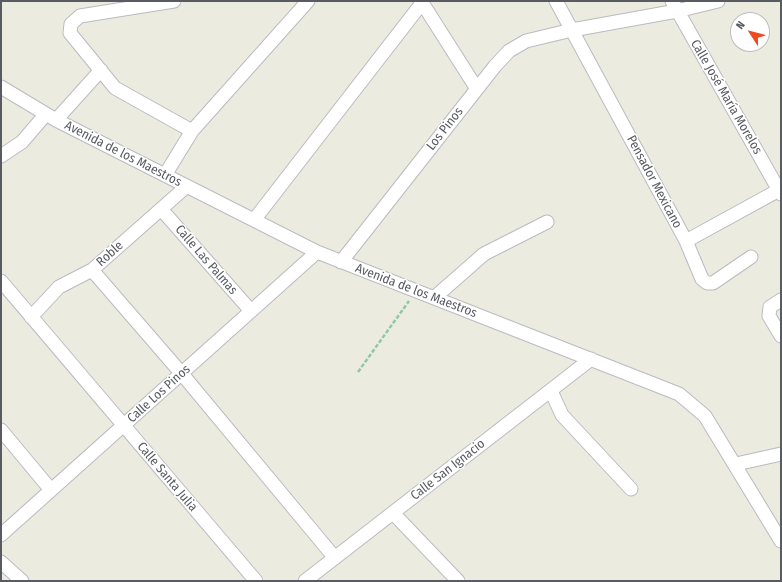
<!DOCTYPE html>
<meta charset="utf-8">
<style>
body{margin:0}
#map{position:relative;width:782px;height:582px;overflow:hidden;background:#ecebdf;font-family:"Fira Sans Condensed",sans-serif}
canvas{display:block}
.frame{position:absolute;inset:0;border:2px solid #585b61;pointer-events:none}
.north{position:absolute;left:730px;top:12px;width:40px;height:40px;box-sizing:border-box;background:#fff;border:1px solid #bcbdc0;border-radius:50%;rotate:306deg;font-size:11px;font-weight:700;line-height:16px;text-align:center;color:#585b61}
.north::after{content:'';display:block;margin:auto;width:14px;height:18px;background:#ef4b22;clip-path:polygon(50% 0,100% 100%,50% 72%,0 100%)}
</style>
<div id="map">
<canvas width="782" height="582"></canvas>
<div class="frame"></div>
<div class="north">N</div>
</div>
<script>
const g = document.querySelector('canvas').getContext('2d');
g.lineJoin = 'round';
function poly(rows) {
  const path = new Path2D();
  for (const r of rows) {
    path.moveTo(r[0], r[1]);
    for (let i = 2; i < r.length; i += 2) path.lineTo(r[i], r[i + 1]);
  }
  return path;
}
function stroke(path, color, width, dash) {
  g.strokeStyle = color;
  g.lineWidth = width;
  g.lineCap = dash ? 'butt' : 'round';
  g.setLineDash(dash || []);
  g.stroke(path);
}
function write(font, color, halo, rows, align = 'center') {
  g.font = font + ' "Fira Sans Condensed",sans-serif';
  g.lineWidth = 3;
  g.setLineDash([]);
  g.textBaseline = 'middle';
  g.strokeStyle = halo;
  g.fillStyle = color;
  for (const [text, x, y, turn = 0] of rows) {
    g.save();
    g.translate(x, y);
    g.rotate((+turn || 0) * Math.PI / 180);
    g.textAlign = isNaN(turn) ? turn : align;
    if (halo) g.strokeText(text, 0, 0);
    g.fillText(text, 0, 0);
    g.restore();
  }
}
const minor = poly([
 [174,1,80,16,71,24,70,33,115,88,192,131],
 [421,1,477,89],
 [556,1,686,241,702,279,707,283,713,283,751,257],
 [672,1,781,194],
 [1,87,56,120,317,252,679,394,705,416,781,541],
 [56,120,101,70],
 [1,156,22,142,46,114],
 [165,175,192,131,308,1],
 [161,209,251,311],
 [254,220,422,3],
 [686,241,779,190],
 [341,262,495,66,509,51,526,41,572,30,677,11,718,1],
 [92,270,182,374,335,558],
 [1,281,256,581],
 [435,297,484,254,547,222],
 [781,300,770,307,769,316,781,336],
 [31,317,59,287,92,270,187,186],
 [551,391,562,415,631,489],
 [1,430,51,490],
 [736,464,781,454],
 [393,513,458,581],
 [1,535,317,252],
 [1,562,22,581],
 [305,581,591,359]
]);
stroke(minor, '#babbc2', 15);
stroke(poly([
 [358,372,409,301]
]), '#92c6a8', 2.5, [4, 2]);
stroke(minor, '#fff', 13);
write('13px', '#585b61', '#fff', [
 ["Calle José María Morelos",726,97,60],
 ["Los Pinos",445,129,-52],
 ["Avenida de los Maestros",123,154,27],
 ["Pensador Mexicano",654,182,62],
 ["Roble",110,254,-42],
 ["Calle Las Palmas",206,260,49],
 ["Avenida de los Maestros",416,291,21],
 ["Calle Los Pinos",159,394,-42],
 ["Calle San Ignacio",448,470,-38],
 ["Calle Santa Julia",167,477,50]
]);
</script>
